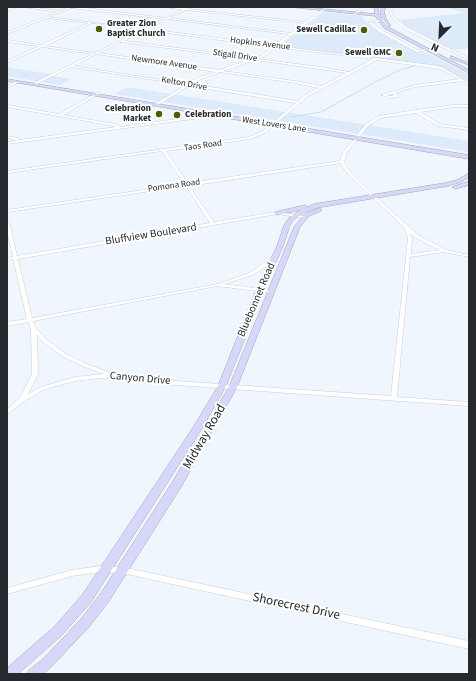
<!DOCTYPE html>
<style>
body{margin:0}
#map{position:relative;width:476px;height:681px;overflow:hidden;background:#eff6fe;font-family:"Source Sans 3",sans-serif}
canvas{display:block}
.frame{position:absolute;inset:0;border:8px solid #25282c;pointer-events:none}
.north{position:absolute;left:420px;top:16px;width:40px;height:40px;-webkit-text-stroke:3px #fff;paint-order:stroke;rotate:204deg;font-size:11px;font-weight:700;line-height:16px;text-align:center;color:#25282c}
.north::after{content:'';display:block;margin:auto;width:14px;height:18px;background:#25282c;clip-path:polygon(50% 0,100% 100%,50% 72%,0 100%)}
</style>
<div id="map">
<canvas width="476" height="681"></canvas>
<div class="frame"></div>
<div class="north">N</div>
</div>
<script>
const g = document.querySelector('canvas').getContext('2d');
g.lineJoin = 'round';
function fillPath(path, color) {
  g.fillStyle = color;
  g.fill(path, 'evenodd');
}
function poly(rows) {
  const path = new Path2D();
  for (const r of rows) {
    path.moveTo(r[0], r[1]);
    for (let i = 2; i < r.length; i += 2) path.lineTo(r[i], r[i + 1]);
  }
  return path;
}
function stroke(path, color, width, dash) {
  g.strokeStyle = color;
  g.lineWidth = width;
  g.lineCap = dash ? 'butt' : 'round';
  g.setLineDash(dash || []);
  g.stroke(path);
}
function write(font, color, halo, rows, align = 'center') {
  g.font = font + ' "Source Sans 3",sans-serif';
  g.lineWidth = 4;
  g.setLineDash([]);
  g.textBaseline = 'middle';
  g.strokeStyle = halo;
  g.fillStyle = color;
  for (const [text, x, y, turn = 0] of rows) {
    g.save();
    g.translate(x, y);
    g.rotate((+turn || 0) * Math.PI / 180);
    g.textAlign = isNaN(turn) ? turn : align;
    if (halo) g.strokeText(text, 0, 0);
    g.fillText(text, 0, 0);
    g.restore();
  }
}
fillPath(poly([
 [444,7,469,7,469,48,452,50,410,28,406,27,399,20,464,13],
 [324,12,362,16,364,20,377,31,417,53,425,52,466,73,469,75,469,82,440,67,432,65,280,46],
 [7,67,50,74,53,76,71,79,60,85,7,76],
 [127,87,469,141,469,152,115,94]
]), '#ddeafa');
stroke(poly([
 [289,117,321,112,375,82,400,70,417,65]
]), '#b9e7ea', 1);
const street = poly([
 [14,7,17,7,7,11,7,9,14,7],
 [23,7,30,7,60,11,69,7,77,7,166,18,183,10,165,7,185,8,188,7,191,7,188,9,305,22,326,7,328,7,278,46,432,65,442,67,469,83,469,85,462,81,415,87,395,93,397,93,398,97,390,98,381,95,415,85,459,79,440,69,377,60,308,96,265,133,250,139,166,151,188,183,340,161,343,152,356,137,357,137,359,138,347,152,344,162,348,169,372,193,372,195,370,195,345,171,341,163,189,186,214,222,277,212,304,216,306,217,304,218,277,214,18,259,32,318,218,284,249,273,273,257,277,257,277,259,253,275,224,284,270,290,273,292,272,293,217,286,33,321,36,328,47,340,66,354,89,365,114,374,148,379,391,396,408,238,404,227,372,197,374,196,375,196,418,235,446,250,469,255,469,257,444,252,410,257,397,397,469,402,469,406,148,383,116,378,100,378,75,381,45,389,24,401,9,413,7,414,7,409,20,398,32,374,31,329,28,322,7,326,7,322,27,319,13,259,7,260,7,258,13,257,7,231,7,220,9,221,17,256,210,223,186,186,7,212,7,210,184,184,162,151,7,173,7,171,249,137,263,131,296,103,189,86,156,106,154,105,155,104,186,85,71,67,37,84,35,84,35,82,93,54,42,47,7,63,7,61,39,46,7,42,7,40,41,45,89,23,47,18,7,34,7,32,58,12,23,7],
 [71,8,164,19,144,29,49,17,71,8],
 [186,10,304,23,291,33,169,18,186,10],
 [167,19,289,34,275,45,147,29,167,19],
 [92,23,142,30,95,53,45,46,92,23],
 [145,30,273,47,260,56,255,58,124,41,145,30],
 [121,42,251,59,219,70,99,53,121,42],
 [276,47,373,59,349,72,320,67,258,59,262,58,276,47],
 [96,54,216,72,199,77,188,84,74,66,96,54],
 [255,60,320,69,346,73,322,86,295,81,223,71,255,60],
 [220,72,295,83,319,88,306,94,298,101,192,84,201,79,220,72],
 [392,94,395,95,390,96,386,95,392,94],
 [410,233,414,237,440,250,411,254,412,238,410,233],
 [37,335,43,342,62,356,85,367,104,374,75,377,41,387,28,394,38,374,37,335],
 [363,7,365,7,356,15,354,15,354,13,363,7],
 [391,7,393,7,391,11,395,18,406,27,469,58,469,60,404,29,393,18,389,11,391,7],
 [379,20,379,22,371,22,383,31,418,50,427,49,428,50,417,52,381,33,368,22,379,20],
 [16,81,19,82,7,88,7,86,16,81],
 [98,92,100,93,99,94,63,115,115,124,120,127,199,116,208,113,210,114,200,118,7,144,7,142,16,141,15,140,7,138,7,136,18,138,19,140,116,127,114,126,7,107,7,105,59,114,98,92],
 [454,105,469,105,469,107,454,107,420,112,440,124,469,128,469,130,438,126,416,113,381,118,368,126,359,137,356,136,366,124,379,116,416,110,454,105],
 [100,566,122,567,469,641,469,649,122,573,100,572,72,576,7,594,7,588,72,570,100,566]
]);
const secondary = poly([
 [290,7,302,7,375,14,374,7,378,7,378,15,381,15,380,12,382,7,386,7,384,12,386,19,391,26,389,26,382,17,379,17,386,26,469,70,469,73,384,28,375,16,290,7],
 [451,56,469,63,469,65,450,58,451,56],
 [7,79,469,155,469,159,7,81,7,79],
 [469,173,469,177,461,182,448,186,316,208,305,212,293,220,290,225,283,246,264,290,226,386,201,430,91,602,62,635,18,674,7,674,7,668,54,627,83,594,194,426,218,386,256,290,277,246,284,225,289,218,301,210,277,215,274,213,275,212,305,205,308,207,314,204,445,183,457,180,469,173],
 [469,181,469,185,455,189,452,187,469,181],
 [319,208,322,210,321,211,309,216,300,227,237,387,181,487,109,601,89,627,51,667,43,674,27,674,29,670,43,659,81,619,101,593,173,481,229,387,294,227,305,214,319,208]
]);
stroke(street, '#a1a8b2', 0.5);
stroke(secondary, '#a1a8b2', 1);
fillPath(street, '#fff');
fillPath(secondary, '#d7d7f9');
for (const [x, y, r, color] of [
 [99,29,4,"#4d5e02"],
 [364,30,4,"#4d5e02"],
 [399,53,4,"#4d5e02"],
 [159,114,4,"#4d5e02"],
 [177,115,4,"#4d5e02"]
]) {
  const dot = new Path2D();
  dot.arc(x, y, r, 0, 2 * Math.PI);
  g.fillStyle = color;
  g.fill(dot);
  stroke(dot, '#fff', 1.5);
}
write('bold 9px', '#25282c', '#fff', [
 ["Greater Zion",107,24,"left"],
 ["Baptist Church",107,34,"left"],
 ["Sewell Cadillac",356,30],
 ["Sewell GMC",391,53],
 ["Celebration",151,109],
 ["Market",151,119],
 ["Celebration",185,115,"left"]
], 'right');
write('9px', '#25282c', '#fff', [
 ["Hopkins Avenue",260,44,7],
 ["Stigall Drive",235,56,8],
 ["Newmore Avenue",164,63,8],
 ["Kelton Drive",184,84,10],
 ["West Lovers Lane",274,125,9],
 ["Taos Road",203,146,-8],
 ["Pomona Road",174,186,-8]
]);
write('11px', '#25282c', '#fff', [
 ["Bluffview Boulevard",151,235,-9],
 ["Bluebonnet Road",257,300,-67],
 ["Canyon Drive",140,379,5]
]);
write('13px', '#25282c', '#fff', [
 ["Midway Road",205,437,-60],
 ["Shorecrest Drive",296,607,12]
]);
</script>
